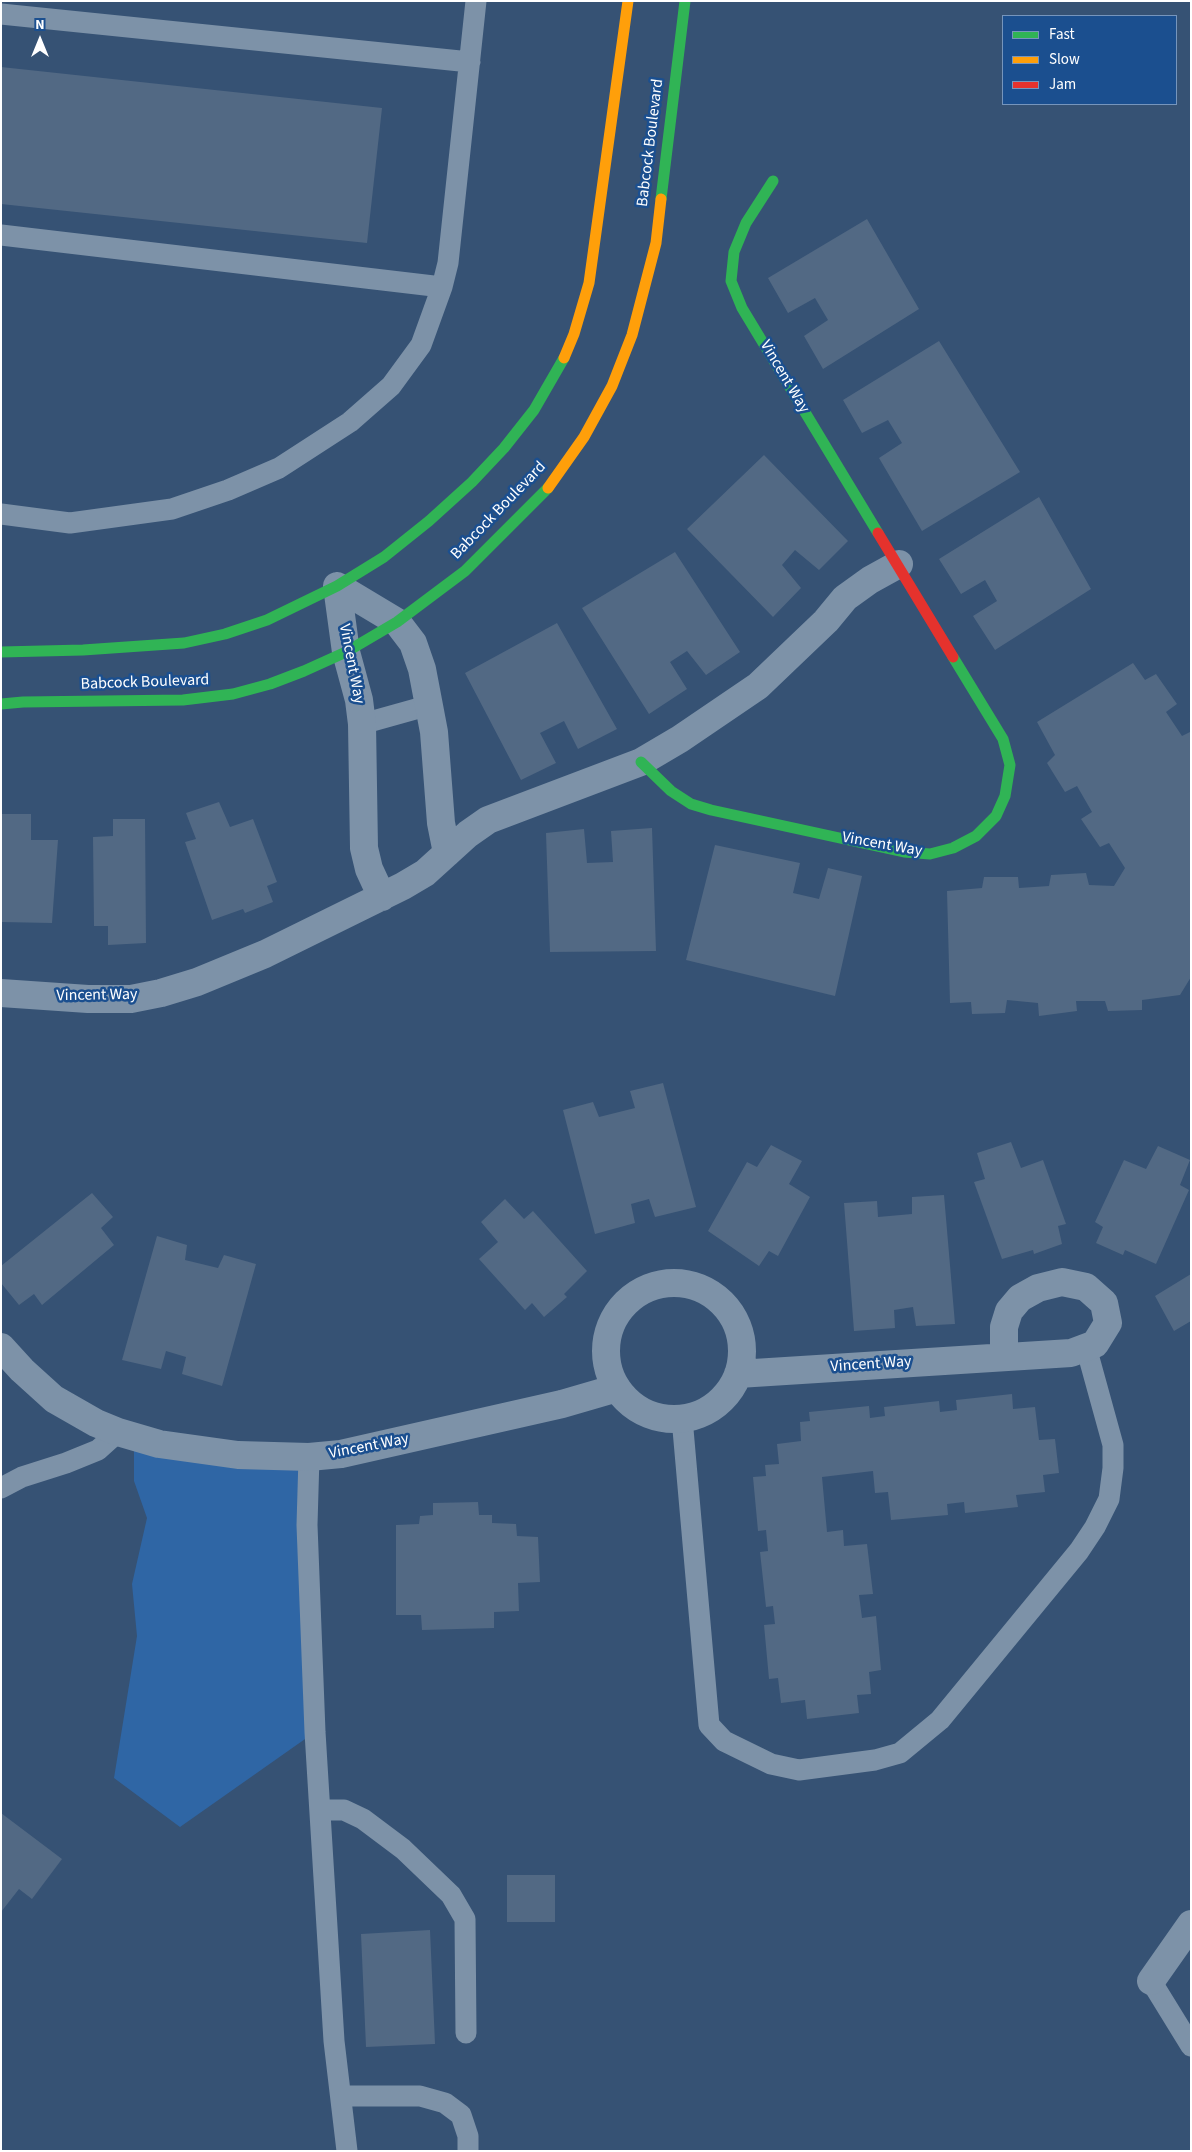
<!DOCTYPE html>
<style>
body{margin:0}
#map{position:relative;width:1192px;height:2152px;overflow:hidden;background:#365274;font-family:"Source Sans 3",sans-serif}
canvas{display:block}
.frame{position:absolute;inset:0;border:2px solid #fff;pointer-events:none}
.legend{position:absolute;left:1002px;top:15px;width:175px;height:90px;box-sizing:border-box;background:#1b4f8f;border:1px solid #7695bc;margin:0;padding:6px 9px;list-style:none;font-size:15px;color:#fff}
.legend li{display:flex;align-items:center;gap:10px;height:25px}
.legend b{width:25px;border:1px solid #7695bc}
.north{position:absolute;left:15px;top:15px;width:50px;height:50px;-webkit-text-stroke:4px #1b4f8f;paint-order:stroke;rotate:0deg;font-size:14px;font-weight:700;line-height:20px;text-align:center;color:#fff}
.north::after{content:'';display:block;margin:auto;width:18px;height:22px;background:#fff;clip-path:polygon(50% 0,100% 100%,50% 72%,0 100%)}
</style>
<div id="map">
<canvas width="1192" height="2152"></canvas>
<div class="frame"></div>
<ul class="legend">
<li><b style="height:6px;background:#30b455"></b>Fast</li>
<li><b style="height:6px;background:#ff9f0a"></b>Slow</li>
<li><b style="height:6px;background:#e5322d"></b>Jam</li>
</ul>
<div class="north">N</div>
</div>
<script>
const g = document.querySelector('canvas').getContext('2d');
g.lineJoin = 'round';
function fillPath(path, color) {
  g.fillStyle = color;
  g.fill(path, 'evenodd');
}
function poly(rows) {
  const path = new Path2D();
  for (const r of rows) {
    if (r.length === 3) {
      path.moveTo(r[0] + r[2], r[1]);
      path.arc(r[0], r[1], r[2], 0, 2 * Math.PI);
      continue;
    }
    path.moveTo(r[0], r[1]);
    for (let i = 2; i < r.length; i += 2) path.lineTo(r[i], r[i + 1]);
  }
  return path;
}
function stroke(path, color, width, dash) {
  g.strokeStyle = color;
  g.lineWidth = width;
  g.lineCap = dash ? 'butt' : 'round';
  g.setLineDash(dash || []);
  g.stroke(path);
}
function write(font, color, halo, rows, align = 'center') {
  g.font = font + ' "Source Sans 3",sans-serif';
  g.lineWidth = 5;
  g.setLineDash([]);
  g.textBaseline = 'middle';
  g.strokeStyle = halo;
  g.fillStyle = color;
  for (const [text, x, y, turn = 0] of rows) {
    g.save();
    g.translate(x, y);
    g.rotate((+turn || 0) * Math.PI / 180);
    g.textAlign = isNaN(turn) ? turn : align;
    if (halo) g.strokeText(text, 0, 0);
    g.fillText(text, 0, 0);
    g.restore();
  }
}
fillPath(poly([
 [134,1437,309,1457,315,1732,180,1827,114,1778,137,1636,132,1584,147,1518,134,1481]
]), '#2f66a5');
fillPath(poly([
 [1,67,382,108,367,243,1,204],
 [867,219,919,309,823,369,804,336,828,320,815,298,788,313,768,278],
 [939,341,1020,472,922,531,879,458,902,443,888,420,862,433,843,400],
 [764,455,848,541,819,570,795,550,782,565,801,588,773,617,687,529],
 [1039,497,1091,589,995,650,973,616,997,601,985,580,961,594,939,559],
 [675,552,740,652,706,675,687,651,670,662,687,689,649,714,582,608],
 [557,623,617,729,578,749,564,721,540,733,556,763,521,780,465,673],
 [1133,663,1145,680,1156,674,1177,704,1166,712,1182,736,1190,732,1191,733,1191,977,1180,995,1142,1000,1142,1010,1108,1011,1105,1001,1076,1001,1077,1011,1039,1016,1038,1003,1007,1000,1005,1013,972,1014,971,1002,950,1003,947,891,982,888,984,877,1018,877,1019,888,1049,886,1051,875,1086,873,1089,885,1114,886,1125,868,1109,843,1100,847,1081,819,1092,812,1077,786,1065,792,1047,763,1055,755,1037,722],
 [219,802,230,827,253,819,277,882,267,886,273,902,245,913,243,909,212,920,185,842,196,839,186,813],
 [1,814,31,814,31,840,58,840,52,923,1,922],
 [113,819,145,819,146,943,108,945,108,926,94,926,93,837,113,836],
 [652,828,656,951,550,952,546,833,584,829,587,863,613,862,611,831],
 [715,845,800,863,793,893,819,899,828,868,862,876,835,996,686,960],
 [663,1083,696,1207,655,1217,649,1199,631,1204,635,1223,595,1234,563,1110,593,1102,599,1117,635,1108,630,1091],
 [1011,1142,1021,1168,1043,1160,1066,1224,1058,1226,1062,1244,1034,1254,1033,1250,1002,1259,974,1182,985,1179,977,1153],
 [771,1145,802,1161,789,1184,810,1197,778,1256,769,1251,759,1266,708,1231,747,1162,757,1167],
 [1158,1146,1190,1160,1180,1185,1189,1190,1156,1264,1125,1250,1123,1255,1096,1243,1103,1227,1095,1222,1124,1160,1146,1169],
 [92,1193,113,1217,101,1228,114,1245,42,1305,34,1294,19,1305,1,1283,1,1266],
 [944,1195,955,1324,916,1326,913,1307,894,1310,895,1328,854,1331,844,1203,877,1201,878,1217,912,1214,912,1197],
 [505,1199,524,1219,533,1211,587,1271,564,1294,567,1297,544,1317,532,1303,525,1310,479,1259,498,1242,481,1222],
 [157,1236,187,1245,185,1260,218,1268,224,1255,256,1264,222,1386,182,1374,186,1357,166,1351,161,1369,122,1360],
 [1191,1274,1191,1321,1174,1331,1155,1296],
 [1012,1394,1013,1409,1035,1407,1039,1440,1055,1439,1059,1473,1043,1475,1045,1492,1016,1495,1018,1507,965,1513,964,1502,947,1504,948,1515,891,1520,888,1492,875,1493,873,1471,822,1477,827,1532,843,1530,844,1546,867,1544,873,1594,859,1595,862,1618,876,1616,881,1670,869,1672,871,1694,857,1695,859,1713,807,1719,805,1700,781,1703,778,1678,769,1679,764,1625,775,1624,773,1606,766,1607,760,1552,768,1551,766,1530,758,1531,753,1477,766,1476,765,1465,779,1464,777,1444,801,1441,800,1422,810,1421,809,1412,869,1406,870,1418,885,1416,884,1407,939,1401,940,1412,957,1410,956,1400],
 [478,1502,479,1515,492,1515,492,1523,516,1524,517,1536,538,1537,540,1582,518,1583,519,1611,494,1612,494,1628,422,1630,421,1615,396,1615,396,1525,419,1524,420,1516,433,1515,433,1503],
 [1,1813,62,1859,32,1899,19,1889,1,1912],
 [507,1875,555,1875,555,1922,507,1922],
 [430,1930,435,2044,366,2047,361,1934]
]), '#526984');
stroke(poly([
 [1,14,470,62],
 [1,235,442,287],
 [1,514,70,523,172,509,228,490,279,468,350,422,391,386,421,345,442,287,448,263,476,1],
 [362,724,430,705],
 [682,1418,709,1725,724,1741,771,1764,799,1770,875,1760,900,1753,940,1720,1079,1551,1095,1527,1109,1499,1113,1468,1113,1445,1086,1347],
 [309,1457,307,1525,315,1732,334,2041,347,2151],
 [1,1488,22,1477,66,1463,98,1450,118,1432],
 [320,1810,344,1810,363,1819,403,1849,451,1895,465,1919,466,2033],
 [1151,1981,1191,2046],
 [341,2096,420,2096,445,2103,461,2115,468,2136,468,2151]
]), '#7d92a8', 21);
stroke(poly([
 [337,586,346,652,359,700,362,724,364,848,369,869,382,897],
 [337,586,397,622,413,643,422,669,434,732,441,823,447,853],
 [1,993,88,999,131,999,161,993,197,982,265,954,403,886,425,873,468,834,488,820,641,762,680,739,758,686,826,621,845,598,870,580,899,564],
 [674,1351,68],
 [1,1347,22,1370,54,1399,96,1423,118,1432,159,1444,238,1455,309,1457,341,1454,562,1404,617,1388],
 [738,1374,1071,1353,1095,1344,1108,1323,1104,1303,1086,1287,1062,1282,1038,1288,1020,1298,1009,1311,1004,1327,1004,1357],
 [1151,1981,1191,1924]
]), '#7d92a8', 28);
stroke(poly([
 [773,181,746,223,734,252,731,281,742,308,878,533],
 [661,199,685,1],
 [1,652,83,650,184,643,225,634,267,620,337,586,384,557,429,521,472,482,504,448,534,410,564,358],
 [1,704,23,702,183,700,233,694,270,684,304,671,346,652,397,622,465,571,548,488],
 [641,762,671,791,691,804,711,810,904,852,930,854,953,848,976,836,996,816,1005,796,1010,765,1003,739,953,657]
]), '#30b455', 11);
stroke(poly([
 [564,358,574,334,589,283,628,1],
 [548,488,584,437,612,386,632,335,656,243,661,199]
]), '#ff9f0a', 11);
stroke(poly([
 [878,533,953,657]
]), '#e5322d', 11);
write('16px', '#fff', '#1b4f8f', [
 ["Babcock Boulevard",651,143,-83],
 ["Vincent Way",784,377,59],
 ["Babcock Boulevard",499,511,-46],
 ["Vincent Way",351,664,79],
 ["Babcock Boulevard",145,683,-2],
 ["Vincent Way",882,845,10],
 ["Vincent Way",97,996,-1],
 ["Vincent Way",871,1365,-4],
 ["Vincent Way",369,1447,-11]
]);
</script>
